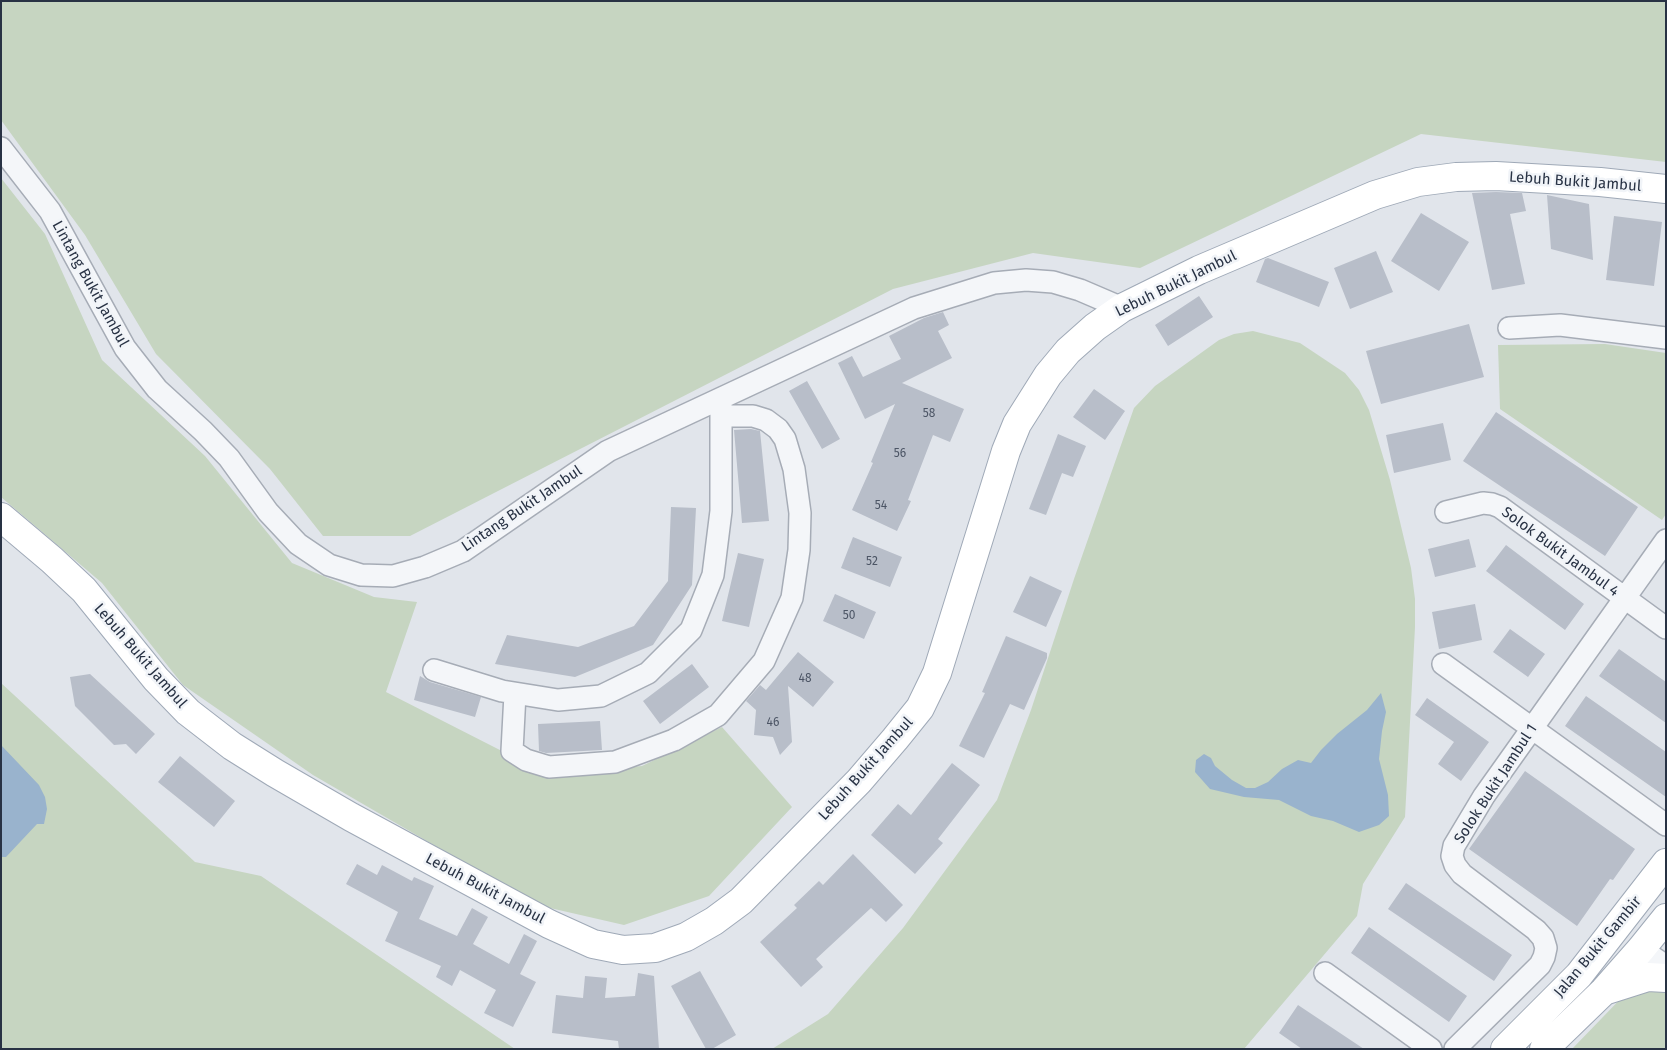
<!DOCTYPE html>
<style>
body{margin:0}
#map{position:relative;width:1667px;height:1050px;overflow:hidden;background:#e1e5eb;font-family:"Fira Sans",sans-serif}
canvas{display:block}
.frame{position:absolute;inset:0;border:2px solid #283244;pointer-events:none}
</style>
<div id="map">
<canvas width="1667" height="1050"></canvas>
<div class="frame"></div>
</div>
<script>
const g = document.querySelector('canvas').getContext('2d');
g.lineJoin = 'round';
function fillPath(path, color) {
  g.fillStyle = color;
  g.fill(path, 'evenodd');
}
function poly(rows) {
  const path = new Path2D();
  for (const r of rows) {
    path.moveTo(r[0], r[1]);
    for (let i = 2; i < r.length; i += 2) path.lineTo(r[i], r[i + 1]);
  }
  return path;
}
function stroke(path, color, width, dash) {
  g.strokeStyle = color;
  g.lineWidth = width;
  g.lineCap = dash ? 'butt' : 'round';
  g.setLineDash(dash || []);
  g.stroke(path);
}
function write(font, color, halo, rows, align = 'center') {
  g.font = font + ' "Fira Sans",sans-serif';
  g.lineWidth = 5;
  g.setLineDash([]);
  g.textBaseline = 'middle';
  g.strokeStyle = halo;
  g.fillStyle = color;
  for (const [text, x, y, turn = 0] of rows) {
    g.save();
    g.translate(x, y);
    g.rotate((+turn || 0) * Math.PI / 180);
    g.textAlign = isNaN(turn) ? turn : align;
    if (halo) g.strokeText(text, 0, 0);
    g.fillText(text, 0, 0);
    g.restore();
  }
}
fillPath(poly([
 [1,1,1666,1,1666,162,1421,134,1140,268,1033,253,893,289,410,536,323,536,270,469,156,354,85,235,1,120],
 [1,178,45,234,102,360,205,456,292,563,374,597,417,602,386,692,547,774,642,766,722,727,792,807,709,896,624,925,537,905,313,775,183,685,102,583,1,497],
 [1253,331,1300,343,1345,373,1359,390,1369,410,1390,480,1411,568,1415,599,1415,627,1405,817,1363,884,1357,916,1244,1049,772,1049,828,1014,903,928,997,800,1031,710,1074,579,1134,408,1155,386,1219,340,1234,334],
 [1605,344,1666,353,1666,514,1662,520,1500,409,1498,345],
 [1,683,195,862,261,876,515,1049,1,1049],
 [1666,986,1666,1049,1572,1049,1631,988]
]), '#c6d5c1');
fillPath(poly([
 [1381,693,1386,712,1382,731,1379,759,1388,795,1389,816,1379,825,1359,832,1333,821,1311,816,1279,800,1244,797,1210,789,1195,772,1196,760,1204,754,1211,758,1215,766,1232,780,1246,788,1255,788,1268,782,1282,769,1298,760,1311,763,1321,750,1337,734,1367,710],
 [1,745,39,785,45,797,47,809,44,824,37,824,6,857,1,857]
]), '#99b3cd');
fillPath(poly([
 [1496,192,1522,193,1526,211,1510,214,1525,284,1492,290,1472,193],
 [1547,195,1589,204,1593,260,1551,249],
 [1421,213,1469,242,1439,291,1391,261],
 [1614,216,1662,222,1654,286,1606,280],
 [1376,251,1393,292,1350,309,1334,268],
 [1268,258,1329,282,1319,307,1256,282,1265,259],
 [1199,296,1213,317,1168,346,1155,325],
 [943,312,949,325,938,331,952,358,902,383,964,409,950,442,933,435,908,500,911,501,897,531,852,510,873,463,871,462,895,404,865,419,838,363,852,356,863,377,901,359,889,336,924,318],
 [1469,324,1484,377,1381,404,1366,351],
 [807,381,840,439,822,449,789,391],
 [1094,389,1125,411,1105,440,1073,417],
 [1496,412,1638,507,1605,556,1463,461],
 [1443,423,1451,460,1394,473,1386,435],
 [751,429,760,431,769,521,742,523,734,430],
 [1058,434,1086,446,1073,477,1062,473,1046,515,1029,509],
 [671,507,696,508,692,585,653,645,575,677,495,664,507,635,578,647,634,626,668,581],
 [853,537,902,557,890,587,841,568],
 [1469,539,1476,567,1435,577,1428,549],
 [1506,545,1584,604,1565,630,1486,571],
 [738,553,764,559,749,627,722,621],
 [1030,576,1062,591,1046,627,1013,612],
 [835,594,876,612,864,639,823,621],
 [1475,604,1482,640,1439,649,1432,612],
 [1510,629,1545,654,1528,677,1493,652],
 [1006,636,1047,653,1047,658,1024,710,1010,704,984,758,959,746,985,693,982,692],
 [1619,649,1666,682,1666,723,1599,676],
 [798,652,834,682,813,707,788,686,792,742,780,755,773,737,754,735,756,710,746,701,760,685,766,690],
 [692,664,709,687,660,724,643,701],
 [90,674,155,734,136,754,126,744,114,745,75,706,70,677],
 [420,676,430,682,481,697,475,717,414,700],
 [1586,696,1666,752,1666,797,1565,726],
 [1427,698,1489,742,1461,781,1438,764,1454,742,1415,715],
 [600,721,602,750,546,753,539,751,538,724],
 [180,756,235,801,214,827,158,782],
 [952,763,980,785,938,839,943,843,915,874,871,835,898,804,911,815],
 [1525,771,1635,849,1613,880,1610,879,1577,926,1469,849],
 [853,854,903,905,886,922,871,908,816,959,823,967,801,987,760,942,797,908,794,905,819,881,823,885],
 [357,864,377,875,382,865,412,881,414,877,434,886,419,919,457,936,472,908,488,917,473,944,509,964,524,934,537,941,520,974,536,982,513,1027,484,1013,496,990,460,970,452,986,436,977,441,966,385,941,398,912,346,884],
 [1406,883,1512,955,1494,981,1388,909],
 [1369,927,1467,996,1449,1022,1351,953],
 [700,971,736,1035,712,1049,706,1049,671,986],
 [638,973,654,976,659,1049,619,1049,618,1041,552,1033,556,995,583,998,585,976,607,978,605,998,635,996],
 [1298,1005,1364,1049,1302,1049,1279,1033]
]), '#b8bec9');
const minor = poly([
 [1,148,50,211,125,348,157,389,203,431,229,458,268,512,298,544,329,565,361,575,393,576,425,567,463,551,608,451,914,308,994,283,1026,280,1053,282,1080,290,1122,308],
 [1509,328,1560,325,1666,338],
 [1446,512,1483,503,1492,504,1500,507,1666,628],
 [1443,664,1666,825],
 [434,670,502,691,558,700,601,696,648,673,691,630,713,575,721,511,721,401],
 [515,694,512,751,526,760,549,767,615,762,674,740,718,715,764,661,792,598,799,550,800,513,794,469,785,439,778,429,766,420,753,416,722,416],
 [1641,949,1666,966],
 [1325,973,1431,1049],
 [1455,1049,1540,965,1544,957,1546,948,1543,938,1536,930,1462,874,1455,865,1452,856,1454,846,1484,796,1666,540]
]);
const major = poly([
 [1,517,52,560,84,590,156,679,188,712,232,746,275,773,351,817,549,924,593,944,623,950,655,948,686,937,714,921,741,901,859,781,895,739,920,708,937,673,1006,451,1017,424,1048,375,1068,351,1095,327,1122,308,1199,270,1375,195,1418,182,1456,177,1496,176,1600,182,1666,189],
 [1604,991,1648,977,1666,978],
 [1505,1049,1579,975,1666,863],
 [1544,1049,1604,991,1641,949,1666,918]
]);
stroke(minor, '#a6acb6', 24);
stroke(major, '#9fa9b7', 30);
stroke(minor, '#f4f6f9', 21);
stroke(major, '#fff', 28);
write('12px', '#4c5565', null, [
 ["58",929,414],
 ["56",900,454],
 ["54",881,506],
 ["52",872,562],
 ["50",849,616],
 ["48",805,679],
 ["46",773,723]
]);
write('15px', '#283244', '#f1f4f8', [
 ["Lebuh Bukit Jambul",1575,182,4],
 ["Lintang Bukit Jambul",90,284,61],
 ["Lebuh Bukit Jambul",1176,284,-26],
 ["Lintang Bukit Jambul",522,509,-34],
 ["Solok Bukit Jambul 4",1560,552,36],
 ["Lebuh Bukit Jambul",140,656,49],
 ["Lebuh Bukit Jambul",866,769,-48],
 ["Solok Bukit Jambul 1",1496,784,-57],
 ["Lebuh Bukit Jambul",485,889,28],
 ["Jalan Bukit Gambir",1598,947,-50]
]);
</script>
